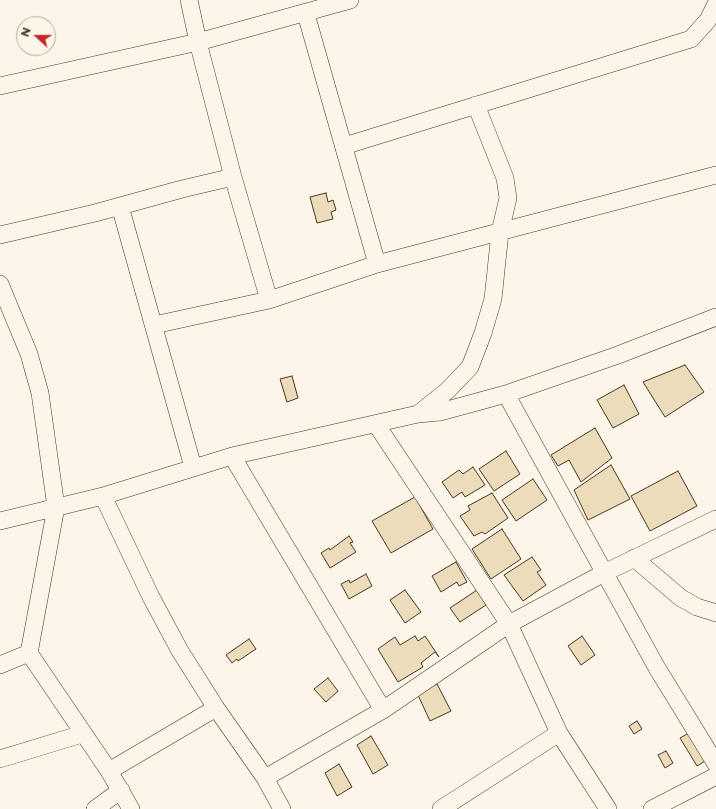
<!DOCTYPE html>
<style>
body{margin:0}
#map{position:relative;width:716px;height:809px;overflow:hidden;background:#fbf6e9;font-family:Montserrat,sans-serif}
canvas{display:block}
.north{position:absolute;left:16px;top:16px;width:40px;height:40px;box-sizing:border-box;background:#fbf6e9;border:1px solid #b4a999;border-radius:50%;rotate:291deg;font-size:11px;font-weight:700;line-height:16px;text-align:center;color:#4a3520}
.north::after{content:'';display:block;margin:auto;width:14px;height:18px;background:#c62828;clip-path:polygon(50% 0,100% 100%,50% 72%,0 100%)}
</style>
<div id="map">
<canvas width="716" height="809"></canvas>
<div class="north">N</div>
</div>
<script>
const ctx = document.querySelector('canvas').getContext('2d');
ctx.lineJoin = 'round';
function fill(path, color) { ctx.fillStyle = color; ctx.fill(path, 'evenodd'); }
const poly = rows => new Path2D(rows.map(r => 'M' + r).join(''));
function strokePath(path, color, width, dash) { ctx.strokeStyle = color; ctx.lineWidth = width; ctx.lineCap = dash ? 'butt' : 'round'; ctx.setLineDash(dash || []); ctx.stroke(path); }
const building = poly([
 [326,193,328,202,333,200,336,210,331,212,333,219,317,223,310,197,326,193],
 [685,365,704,392,665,417,643,382,685,365],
 [292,376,298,398,287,402,280,379,292,376],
 [624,385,639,414,613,428,597,400,624,385],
 [595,428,612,458,581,482,569,460,558,466,551,455,595,428],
 [506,451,520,474,494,491,479,469,506,451],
 [611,465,630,499,588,520,574,490,611,465],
 [473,467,485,485,465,497,462,492,453,498,442,482,459,470,463,474,473,467],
 [678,471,697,506,650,531,631,496,678,471],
 [533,479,547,500,516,521,502,500,533,479],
 [492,493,508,518,485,534,482,532,474,536,460,516,470,510,468,506,492,493],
 [415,497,433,529,391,553,372,521,415,497],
 [502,529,521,559,491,579,472,549,502,529],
 [349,536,353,542,350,543,356,552,330,568,321,553,329,548,330,550,349,536],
 [532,557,541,570,537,572,546,585,523,601,504,575,532,557],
 [456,562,467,582,459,586,457,582,441,592,432,576,456,562],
 [366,574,372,586,349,599,341,584,349,580,350,583,366,574],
 [405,590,421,612,405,623,390,600,405,590],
 [477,590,486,605,460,622,450,608,477,590],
 [415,636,418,641,425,636,439,657,435,652,421,663,423,667,398,682,378,649,395,637,400,645,415,636],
 [582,636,595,655,581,665,568,646,582,636],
 [249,639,256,649,238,661,237,659,232,663,226,655,249,639],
 [328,678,338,691,326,702,314,689,328,678],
 [437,684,451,711,430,721,417,693,437,684],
 [637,721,642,729,634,734,629,726,637,721],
 [694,730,710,758,697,766,680,738,694,730],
 [371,736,388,765,373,774,357,745,371,736],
 [666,751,673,763,665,768,658,755,666,751],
 [339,764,352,787,337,796,325,773,339,764]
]);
const minor = poly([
 [189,0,198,42,233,177,269,300],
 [306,14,377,264],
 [0,86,198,42,350,0],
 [344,146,691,39,708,20,716,4],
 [120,206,193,467],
 [0,235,95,213,182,189,233,177],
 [0,284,29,354,40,393,56,507,29,653,0,665],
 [154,325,269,300,377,264,716,175],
 [506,394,657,668,716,764],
 [418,414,447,391,470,367,483,333,493,299,500,232,508,198,505,178,476,105],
 [376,424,509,624,559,733,608,809],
 [232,456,383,710],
 [103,496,151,597,180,651,216,708,265,778,282,809],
 [0,521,103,496,232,456,418,414,440,412,506,394,618,355,716,317],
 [634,558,681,598,697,607,716,613],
 [29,653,109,771,131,809],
 [0,759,82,734],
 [109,771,216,708],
 [265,778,383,710,509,624,604,573,716,519],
 [95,809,121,790],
 [441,809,559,733],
 [652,809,716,776]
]);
fill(building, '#ecdcbc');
strokePath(building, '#4a3520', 1);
strokePath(minor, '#4a3520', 18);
strokePath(minor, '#fbf6e9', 17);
</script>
